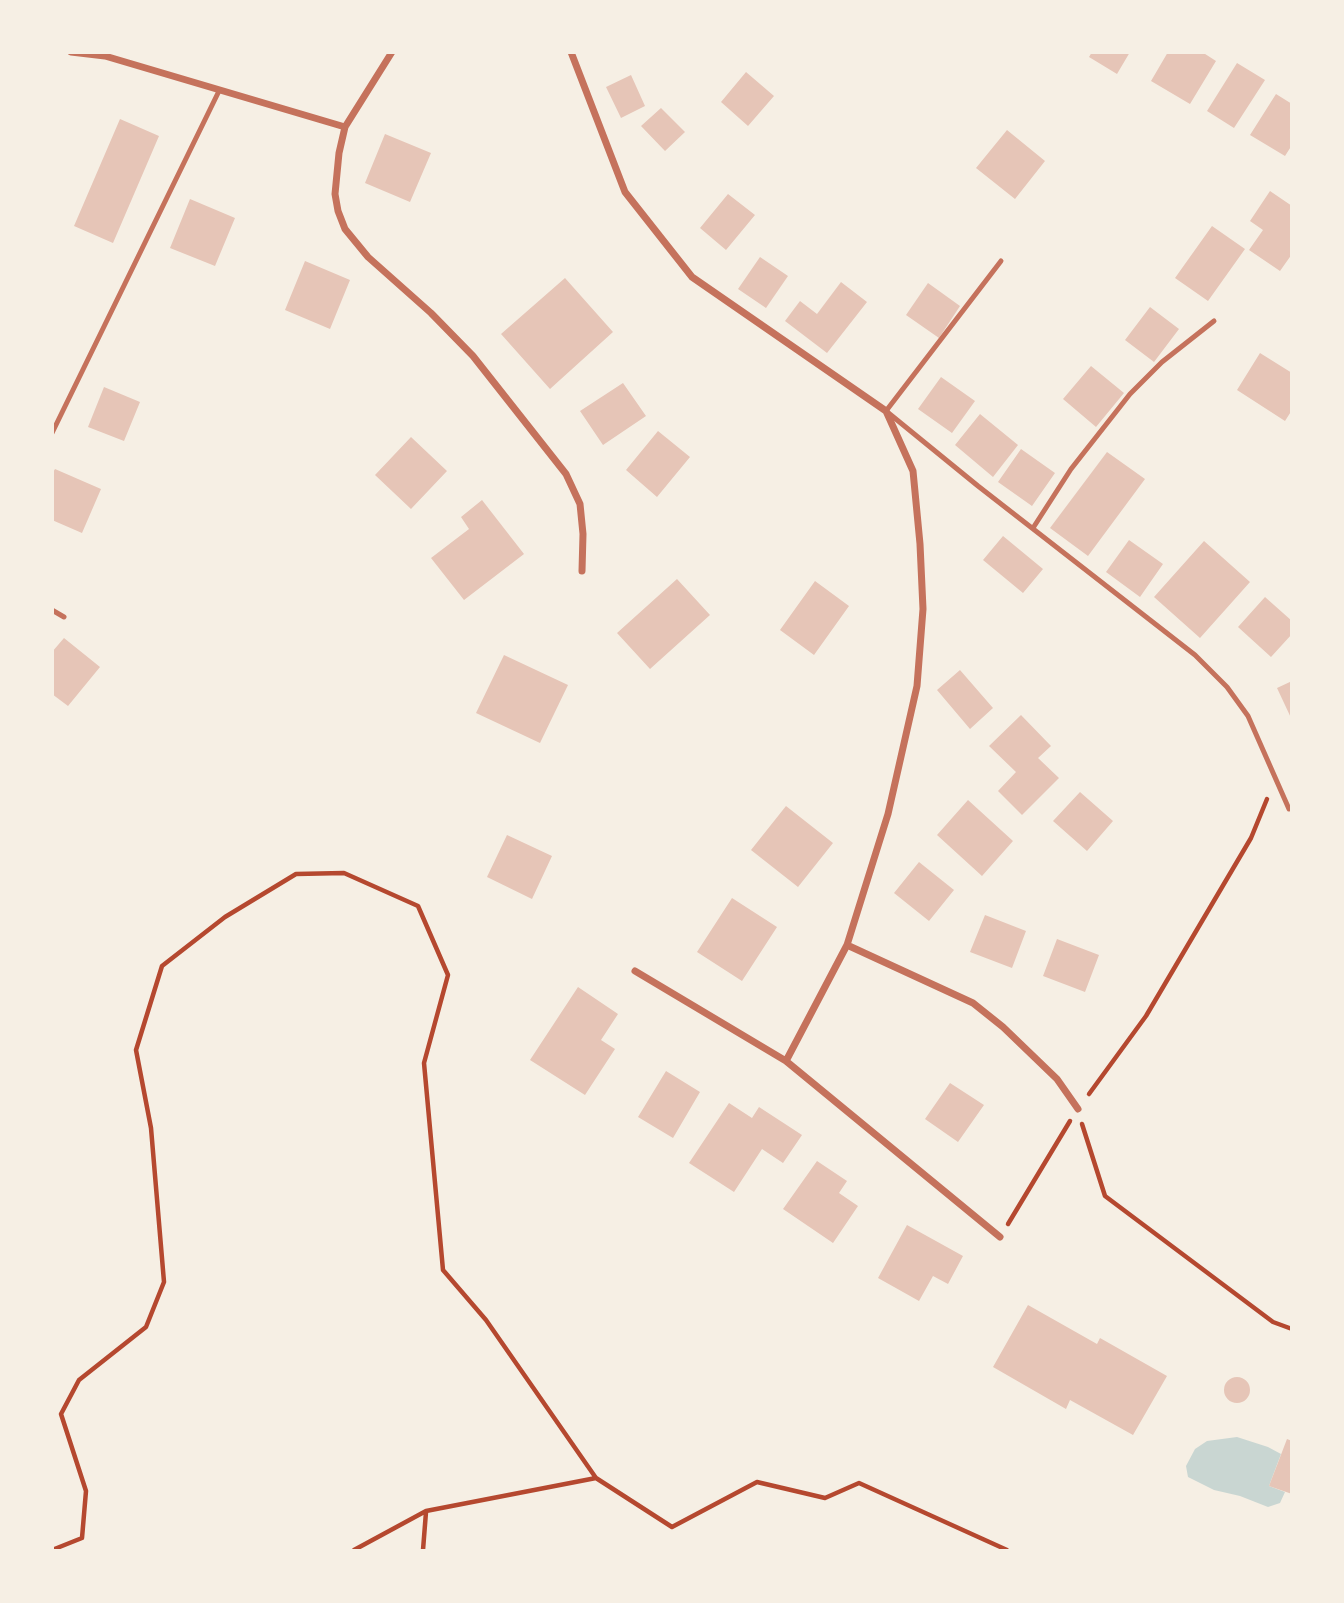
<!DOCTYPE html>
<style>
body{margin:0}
#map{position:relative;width:1344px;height:1603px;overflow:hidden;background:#f6efe4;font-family:Mulish,sans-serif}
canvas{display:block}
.frame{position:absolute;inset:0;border:54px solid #f6efe4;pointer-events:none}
</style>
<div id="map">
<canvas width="1344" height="1603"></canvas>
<div class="frame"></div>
</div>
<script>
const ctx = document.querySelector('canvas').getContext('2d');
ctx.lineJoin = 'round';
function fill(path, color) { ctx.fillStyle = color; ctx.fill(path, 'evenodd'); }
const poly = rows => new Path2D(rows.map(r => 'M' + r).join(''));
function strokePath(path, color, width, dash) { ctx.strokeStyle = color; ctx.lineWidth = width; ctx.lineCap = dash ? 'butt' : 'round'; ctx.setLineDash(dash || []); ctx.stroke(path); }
const water = poly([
 [1237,1437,1268,1447,1281,1454,1269,1486,1285,1492,1280,1503,1268,1507,1240,1496,1214,1490,1188,1477,1186,1466,1195,1449,1207,1441]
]);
const building = poly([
 [1092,52,1130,52,1117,74,1089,57],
 [1168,52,1202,52,1216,61,1190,104,1151,81],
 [1237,63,1265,80,1234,128,1207,111],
 [746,72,774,96,748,126,721,102],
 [631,75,645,106,621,118,606,87],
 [1276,94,1292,104,1292,145,1285,156,1250,135],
 [661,108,685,132,665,151,641,126],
 [120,119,159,136,113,243,74,226],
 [1007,130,1045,161,1015,199,976,168],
 [385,134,431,153,410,202,365,183],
 [1270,191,1292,206,1292,254,1280,271,1249,250,1263,230,1250,221],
 [728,194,755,215,726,250,700,228],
 [190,199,235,218,215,266,170,248],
 [1212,226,1245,249,1208,301,1175,278],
 [760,257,788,276,766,308,738,289],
 [305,261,350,280,330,329,285,310],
 [565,278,613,332,550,389,501,334],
 [841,282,867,302,827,353,785,321,800,301,817,314],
 [928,283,960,306,939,338,906,315],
 [1150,307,1179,329,1154,362,1125,340],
 [1260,353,1292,373,1292,410,1285,421,1237,390],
 [1091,366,1124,393,1096,427,1063,399],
 [941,377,975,401,952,433,918,409],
 [623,383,646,416,603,445,580,411],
 [104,387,140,402,124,441,88,427],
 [980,414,1018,445,993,477,955,445],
 [658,431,690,457,657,497,626,470],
 [411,437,447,471,411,509,375,475],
 [1021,449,1055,473,1032,506,998,482],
 [1107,452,1145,479,1088,556,1050,528],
 [55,469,101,489,82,533,52,520,52,474],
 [482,500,524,554,464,600,431,558,469,529,461,517],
 [1003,536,1043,569,1023,593,983,560],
 [1129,540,1163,564,1140,597,1106,572],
 [1204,541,1250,582,1200,638,1154,597],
 [677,579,710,615,650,669,617,633],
 [815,581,849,606,814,655,780,630],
 [1265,597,1292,621,1292,634,1271,657,1238,627],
 [64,638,100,667,68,706,52,694,52,652],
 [504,655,568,685,540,743,476,713],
 [960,670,993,708,970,729,937,690],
 [1292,681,1292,720,1277,688],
 [1021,715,1051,746,1038,758,1059,778,1022,815,998,791,1016,772,989,746],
 [1080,792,1113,821,1087,851,1053,821],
 [968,800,1013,841,982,876,937,835],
 [786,806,833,843,798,887,751,850],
 [507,835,552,856,532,899,487,877],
 [919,862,954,890,929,921,894,893],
 [732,898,777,927,742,981,697,952],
 [985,915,1026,931,1012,968,970,952],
 [1057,939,1099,955,1085,992,1043,976],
 [578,987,618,1014,601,1040,615,1049,585,1095,530,1060],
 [666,1071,700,1092,673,1138,638,1117],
 [950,1083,984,1105,958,1142,925,1119],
 [729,1103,752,1118,759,1107,802,1135,783,1163,762,1149,734,1192,689,1163],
 [817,1161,847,1181,839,1193,858,1206,833,1243,783,1209],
 [907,1225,963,1256,948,1284,933,1276,919,1301,878,1278],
 [1028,1305,1097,1344,1100,1338,1167,1376,1133,1435,1070,1400,1066,1409,993,1367],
 '1224 1390a13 13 0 1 1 26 0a13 13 0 1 1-26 0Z',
 [1287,1439,1292,1441,1292,1494,1269,1486]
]);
const path = poly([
 [1089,1094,1146,1016,1251,838,1267,799],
 [1082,1124,1105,1196,1273,1322,1292,1329],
 [1008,1224,1070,1121],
 [52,1550,82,1538,86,1491,61,1414,79,1380,146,1327,164,1282,151,1128,136,1050,162,966,225,917,296,874,344,873,418,906,448,975,424,1063,443,1270,486,1320,596,1478],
 [354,1550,426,1511,596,1478,672,1527,757,1482,825,1498,859,1483,1007,1550],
 [423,1550,426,1512]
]);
const service = poly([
 [1001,261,886,411,978,486,1195,655,1227,687,1248,716,1289,809],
 [52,433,219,91],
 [1033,528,1071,469,1130,394,1162,362,1214,321],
 [52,610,64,617]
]);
const minor = poly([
 [71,52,105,56,345,127,392,52],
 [571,52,625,192,692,277,886,411,913,471,920,544,923,609,917,686,888,814,847,945,786,1061],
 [345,127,339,153,335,194,338,211,345,229,368,257,431,313,473,356,566,474,580,504,583,534,582,571],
 [847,945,973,1003,1003,1027,1057,1079,1078,1109],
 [635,971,786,1061,1000,1237]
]);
fill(water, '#c9d6d2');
fill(building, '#e6c5b7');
strokePath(path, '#b5482f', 4.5);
strokePath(service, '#c5725c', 5);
strokePath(minor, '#c5725c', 7);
</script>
